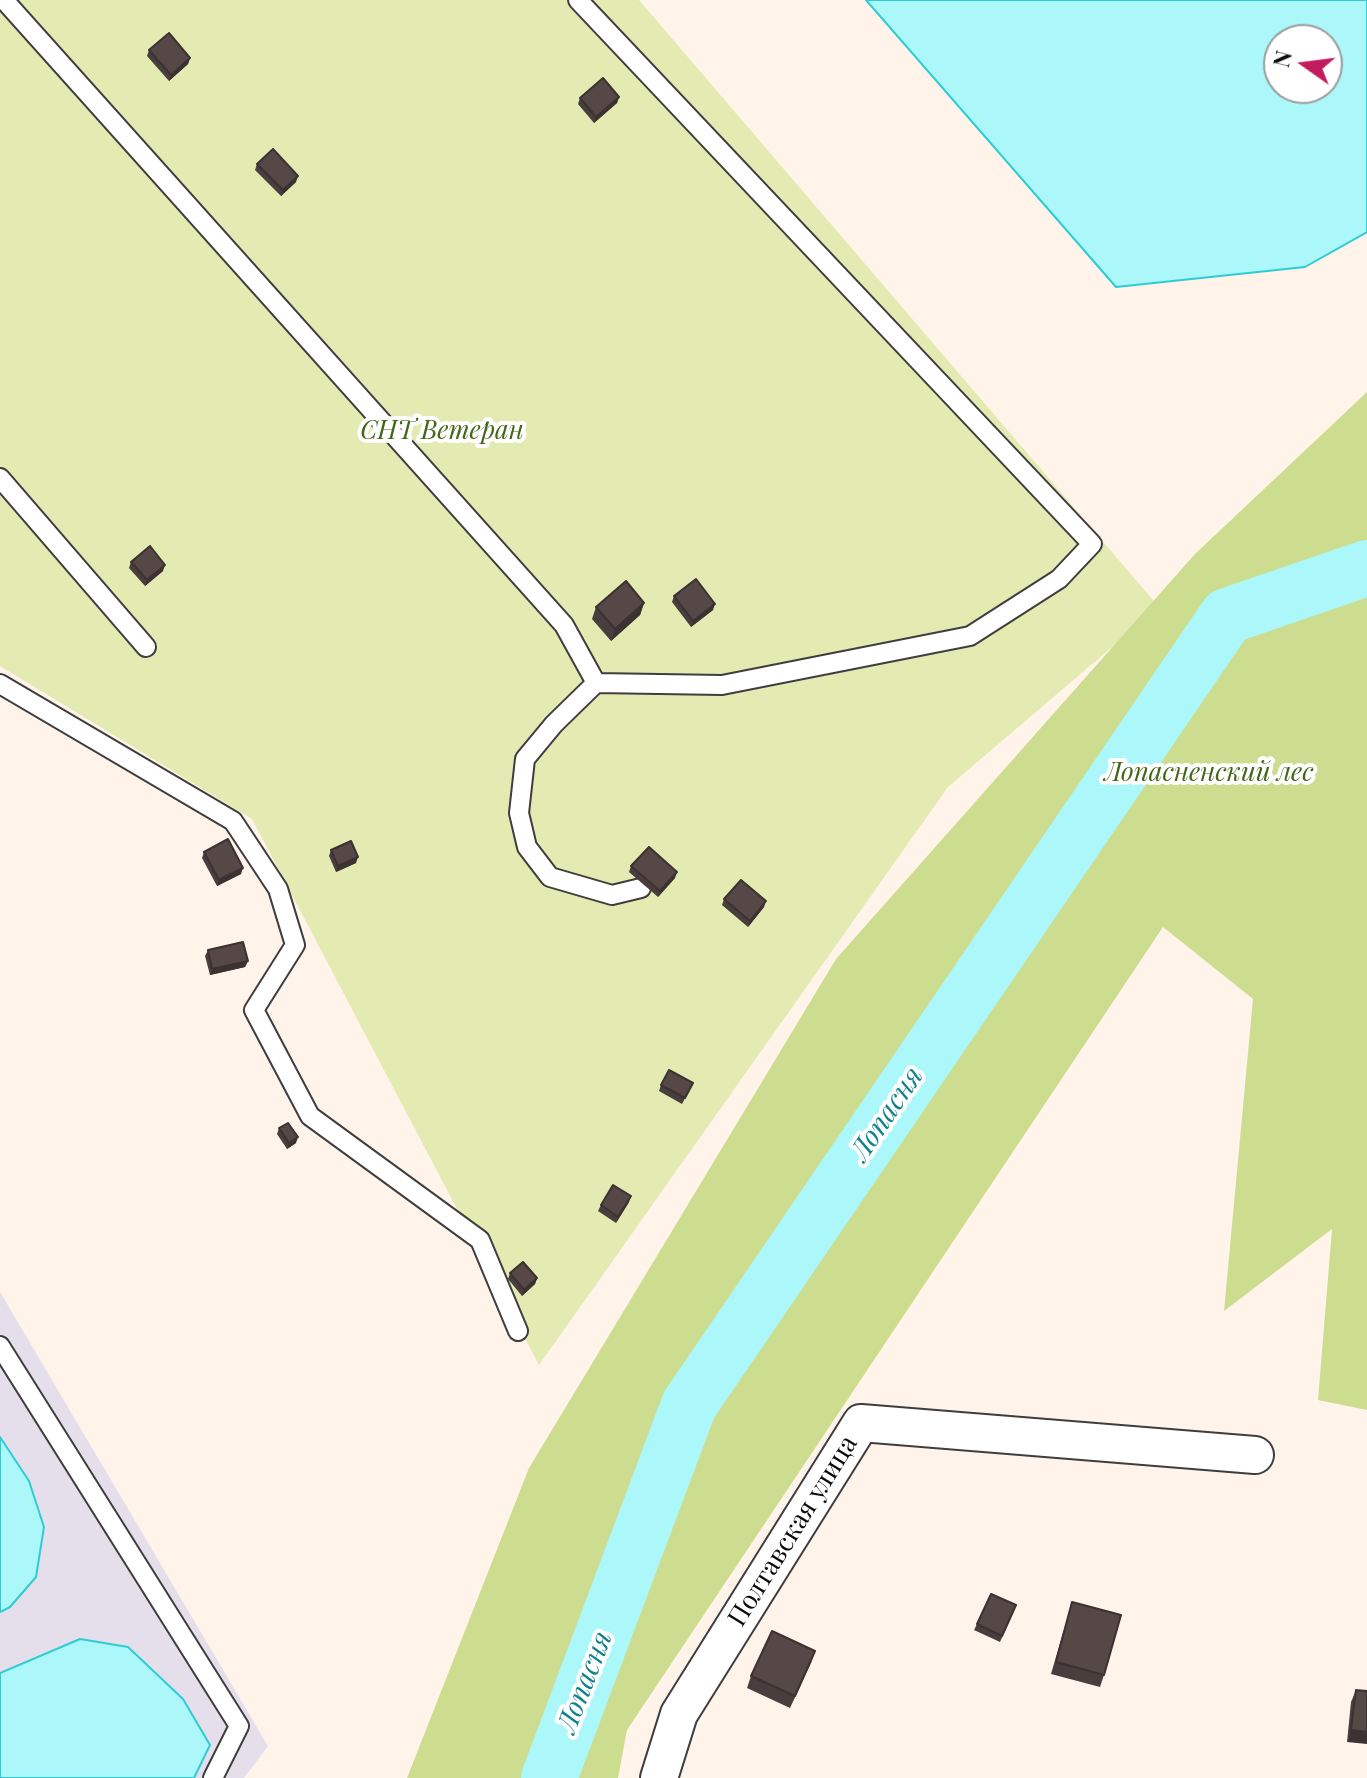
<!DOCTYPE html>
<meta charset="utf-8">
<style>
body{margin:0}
#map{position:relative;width:1367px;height:1778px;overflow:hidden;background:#fff3ea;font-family:"Playfair Display",serif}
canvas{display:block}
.north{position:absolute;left:1263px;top:24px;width:80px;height:80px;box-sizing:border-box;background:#fff;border:2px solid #9d9d9d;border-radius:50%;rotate:284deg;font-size:22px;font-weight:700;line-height:32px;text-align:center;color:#0b0b0b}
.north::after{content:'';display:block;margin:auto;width:28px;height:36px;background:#c21c5e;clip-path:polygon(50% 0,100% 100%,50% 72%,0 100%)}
</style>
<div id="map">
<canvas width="1367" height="1778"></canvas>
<div class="north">N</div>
</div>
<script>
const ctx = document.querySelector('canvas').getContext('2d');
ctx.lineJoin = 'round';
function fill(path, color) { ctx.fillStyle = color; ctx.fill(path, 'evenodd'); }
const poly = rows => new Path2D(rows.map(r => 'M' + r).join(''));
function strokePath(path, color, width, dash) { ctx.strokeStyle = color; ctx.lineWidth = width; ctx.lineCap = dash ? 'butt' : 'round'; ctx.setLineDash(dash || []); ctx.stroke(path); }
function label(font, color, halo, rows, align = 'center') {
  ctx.font = font + ' "Playfair Display",serif'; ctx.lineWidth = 8; ctx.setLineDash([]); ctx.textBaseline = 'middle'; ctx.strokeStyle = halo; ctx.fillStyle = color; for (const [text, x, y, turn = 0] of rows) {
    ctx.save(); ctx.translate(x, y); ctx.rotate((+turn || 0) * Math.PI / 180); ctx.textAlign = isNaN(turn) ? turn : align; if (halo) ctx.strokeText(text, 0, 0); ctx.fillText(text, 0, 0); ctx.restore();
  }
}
const industrial = poly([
 [0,1292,268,1746,244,1778,0,1778]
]);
const green = poly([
 [0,0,639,0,1159,607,948,787,539,1365,252,819,0,666]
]);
const forest = poly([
 [1367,392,1367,1410,1318,1400,1332,1229,1224,1311,1253,999,1163,927,627,1730,618,1778,407,1778,529,1468,836,959,1195,554]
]);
const water = poly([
 [866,0,1367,0,1367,232,1305,267,1116,287,866,0],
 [1327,40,1327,88,1279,88,1279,40,1327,40],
 [0,1437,29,1481,44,1527,36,1577,10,1607,0,1612,0,1437],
 [80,1639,128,1647,183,1699,210,1745,194,1778,0,1778,0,1673,80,1639]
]);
const river = poly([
 [549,1778,689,1405,1227,616,1367,568]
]);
const lane = poly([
 [4,0,564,625,596,683],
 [578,0,1092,544,1059,579,970,636,722,685,596,683,554,724,525,759,519,813,527,847,550,877,612,895,641,888],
 [0,478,146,647],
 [0,684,233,821,278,889,295,945,254,1010,310,1116,480,1240,518,1331],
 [0,1346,239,1726,213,1778]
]);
const street = poly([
 [659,1778,679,1714,861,1423,1255,1455]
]);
const wall = poly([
 [149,50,190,58,188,64,169,81,147,56],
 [619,97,617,103,594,123,578,104,580,98],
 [257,164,296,182,281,196,255,170],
 [131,562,163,571,145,586,129,568],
 [674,596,713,610,691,627,672,602],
 [644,603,640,615,611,641,592,619,596,607],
 [331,850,356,863,336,872,329,856],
 [204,852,241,874,217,886,202,858],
 [631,866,675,878,658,897,629,872],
 [724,899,764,907,748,927,722,905],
 [208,950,248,961,245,967,210,975,205,956],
 [693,1083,682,1104,659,1091,661,1085],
 [279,1128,296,1143,287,1149,277,1134],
 [629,1202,616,1223,598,1211,601,1205],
 [510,1273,537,1278,535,1284,522,1296,508,1279],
 [1072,1602,1104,1675,1100,1687,1051,1674],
 [1014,1611,1000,1642,974,1630,977,1624],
 [815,1651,790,1708,747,1688,751,1676],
 [1356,1690,1367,1691,1347,1742,1351,1702]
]);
const shadedWall = poly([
 [190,58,188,64,169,81,171,75],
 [619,97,617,103,594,123,596,117],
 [298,176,296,182,281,196,283,190],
 [165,565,163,571,145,586,147,580],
 [644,603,640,615,611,641,615,629],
 [715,604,713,610,691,627,693,621],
 [358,857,356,863,336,872,338,866],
 [243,868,241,874,217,886,219,880],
 [677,872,675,878,658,897,660,891],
 [766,901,764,907,748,927,750,921],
 [248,961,245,967,210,975,212,969],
 [298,1137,296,1143,287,1149,289,1143],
 [631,1196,629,1202,616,1223,618,1217],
 [537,1278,535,1284,522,1296,524,1290],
 [815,1651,811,1663,790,1708,795,1696],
 [1351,1730,1367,1732,1367,1744,1347,1742]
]);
const building = poly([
 [169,33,190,58,171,75,149,50,169,33],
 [603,78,619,97,596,117,580,98,603,78],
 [273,149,298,176,283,190,257,164,273,149],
 [150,546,165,565,147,580,131,562,150,546],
 [696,579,715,604,693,621,674,596,696,579],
 [626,581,644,603,615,629,596,607,626,581],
 [228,839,243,868,219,880,204,852,228,839],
 [351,841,358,857,338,866,331,850,351,841],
 [649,847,677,872,660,891,631,866,649,847],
 [741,880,766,901,750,921,724,899,741,880],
 [243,942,248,961,212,969,208,950,243,942],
 [669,1070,693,1083,685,1098,661,1085,669,1070],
 [288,1123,298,1137,289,1143,279,1128,288,1123],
 [613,1185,631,1196,618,1217,601,1205,613,1185],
 [523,1262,537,1278,524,1290,510,1273,523,1262],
 [991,1594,1016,1605,1002,1636,977,1624,991,1594],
 [1072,1602,1121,1615,1104,1675,1056,1662,1072,1602],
 [772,1631,815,1651,795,1696,751,1676,772,1631],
 [1356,1690,1367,1691,1367,1732,1351,1730,1356,1690]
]);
const parkNames = [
 ["СНТ Ветеран",442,431],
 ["Лопасненский лес",1209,773]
];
const streetNames = [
 ["Полтавская улица",793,1531,-58]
];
const waterNames = [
 ["Лопасня",887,1114,-56],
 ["Лопасня",585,1682,-69]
];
fill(industrial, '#e5dfeb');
fill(green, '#e3ebb2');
fill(forest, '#cddd90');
fill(water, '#abf7f9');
strokePath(water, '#2eccd4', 2);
strokePath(river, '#abf7f9', 56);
strokePath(lane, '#3e3e3e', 22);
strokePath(street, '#3e3e3e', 40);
strokePath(lane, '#fff', 18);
strokePath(street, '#fff', 36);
fill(wall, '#493e3d');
fill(shadedWall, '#3c3232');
fill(building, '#554847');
strokePath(building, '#3c3232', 2);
label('italic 26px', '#446619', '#fff', parkNames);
label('26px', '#0b0b0b', '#fff', streetNames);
label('italic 28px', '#0f828d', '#fff', waterNames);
</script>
